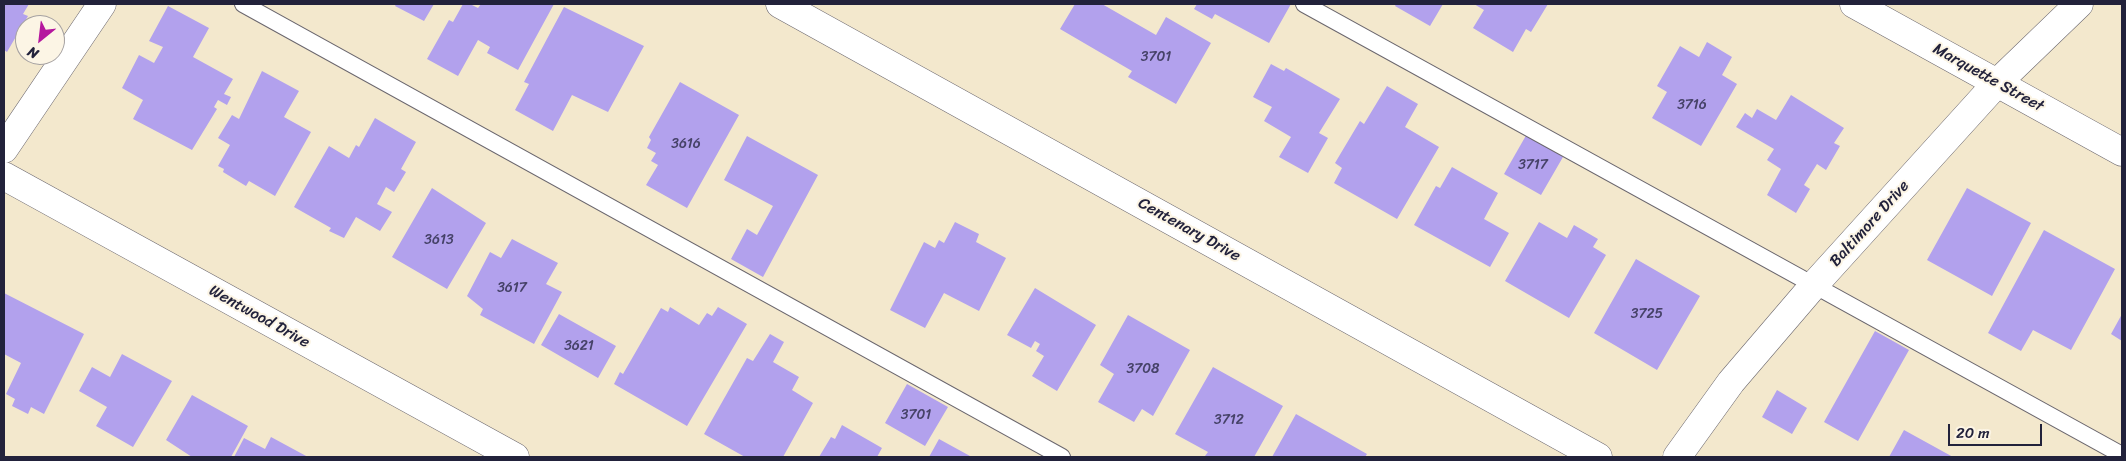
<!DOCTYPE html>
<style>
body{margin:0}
#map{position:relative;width:2126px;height:461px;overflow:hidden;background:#f3e8cd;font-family:Sriracha,sans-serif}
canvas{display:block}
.frame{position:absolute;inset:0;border:5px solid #22223b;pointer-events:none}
.north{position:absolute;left:15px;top:15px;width:50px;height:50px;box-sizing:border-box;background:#fcf5e5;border:1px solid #a5a1a1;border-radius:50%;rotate:209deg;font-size:14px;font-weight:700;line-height:20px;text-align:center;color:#22223b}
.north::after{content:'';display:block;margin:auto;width:18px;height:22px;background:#b5179e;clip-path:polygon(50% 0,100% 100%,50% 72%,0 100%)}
.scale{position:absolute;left:1948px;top:424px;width:94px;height:22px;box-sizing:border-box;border:2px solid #22223b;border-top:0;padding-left:6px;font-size:15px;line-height:18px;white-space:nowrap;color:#22223b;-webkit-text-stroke:4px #fcf5e5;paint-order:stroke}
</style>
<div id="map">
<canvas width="2126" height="461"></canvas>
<div class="frame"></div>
<div class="north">N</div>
<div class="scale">20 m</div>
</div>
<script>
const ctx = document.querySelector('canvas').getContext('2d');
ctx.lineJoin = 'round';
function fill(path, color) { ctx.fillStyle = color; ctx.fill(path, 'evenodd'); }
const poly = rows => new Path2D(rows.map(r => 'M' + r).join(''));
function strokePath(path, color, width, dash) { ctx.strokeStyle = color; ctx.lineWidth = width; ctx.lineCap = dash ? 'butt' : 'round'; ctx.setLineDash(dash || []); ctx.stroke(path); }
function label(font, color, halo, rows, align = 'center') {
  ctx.font = font + ' Sriracha,sans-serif'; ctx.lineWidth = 4; ctx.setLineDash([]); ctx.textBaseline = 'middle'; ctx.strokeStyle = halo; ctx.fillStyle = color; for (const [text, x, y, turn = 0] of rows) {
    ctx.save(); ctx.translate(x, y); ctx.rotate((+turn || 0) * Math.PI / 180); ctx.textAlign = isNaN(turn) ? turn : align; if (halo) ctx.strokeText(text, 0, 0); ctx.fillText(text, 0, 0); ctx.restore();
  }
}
const building = poly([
 [4,4,29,4,23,14,28,16,7,52,4,50],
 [396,4,434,4,424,21,395,6],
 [463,4,470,4,478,8,481,4,554,4,518,70,487,53,490,47,478,40,458,76,427,59,449,20,453,22],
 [1075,4,1102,4,1156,35,1166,17,1211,43,1176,104,1128,77,1132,71,1060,29],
 [1197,4,1291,4,1269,43,1215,14,1212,19,1194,9],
 [1396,4,1443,4,1430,26,1395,6],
 [1474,4,1548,4,1531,32,1526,29,1513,52,1473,28,1484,10],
 [168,6,209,28,193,57,233,79,224,94,231,97,227,105,218,100,214,107,217,109,192,150,133,119,143,100,122,88,139,55,154,63,163,47,149,41],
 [564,7,644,46,608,112,572,95,553,131,515,110,529,84,524,82],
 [1707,42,1732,57,1722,75,1737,84,1701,146,1652,118,1667,92,1657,86,1680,46,1699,57],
 [1271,64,1284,71,1286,68,1340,99,1319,133,1328,138,1308,173,1279,157,1291,137,1264,121,1272,107,1253,97],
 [262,71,299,91,284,117,311,132,275,196,249,181,246,186,223,172,224,169,218,166,230,145,218,138,232,115,239,119],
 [680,82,739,115,687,208,646,185,658,165,651,161,656,153,647,148,651,140,649,137],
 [1387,86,1418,104,1405,127,1439,147,1397,219,1334,183,1342,168,1335,163,1360,121,1364,124],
 [1791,95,1844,128,1834,143,1840,146,1826,170,1817,164,1804,185,1810,189,1796,213,1767,195,1781,169,1767,160,1774,149,1736,127,1745,113,1752,118,1757,109,1776,120],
 [375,118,416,142,401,169,406,172,394,192,386,187,377,204,392,212,380,231,356,217,344,238,329,231,331,228,294,207,329,146,349,158,356,145,359,147],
 [1528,132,1563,157,1541,195,1504,174],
 [747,136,818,175,763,277,731,259,747,229,757,235,773,206,724,180],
 [1452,167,1498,193,1484,219,1509,233,1490,267,1414,225,1436,186,1440,188],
 [432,188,486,223,447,289,392,257],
 [1967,188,2031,223,1992,296,1927,260],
 [955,222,979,234,976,242,1006,258,979,311,944,293,925,328,890,310,924,242,935,248,939,240,944,243],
 [1539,222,1567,238,1574,225,1598,239,1593,247,1606,255,1569,318,1505,281],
 [2044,230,2115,269,2071,350,2033,330,2021,351,1988,333],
 [512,239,558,263,546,284,562,292,534,344,480,315,483,309,467,296,490,252,501,258],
 [1636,259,1700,296,1657,370,1594,333],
 [1035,288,1096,325,1057,391,1032,376,1044,356,1036,351,1040,344,1035,341,1031,348,1007,335],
 [4,293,84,334,44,414,31,407,28,414,12,406,15,399,6,394,21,363,4,354],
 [670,307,699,325,707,313,712,316,718,307,747,324,687,426,614,384,620,372,623,374,661,308,668,312],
 [559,314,616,346,598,378,541,345],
 [2122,314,2122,341,2111,334],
 [1128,315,1190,350,1153,416,1142,409,1134,422,1098,402,1114,374,1100,365],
 [1875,331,1909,350,1858,441,1824,422],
 [770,334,784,342,773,362,799,377,792,390,813,403,783,457,745,457,704,434,747,358,753,361],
 [122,354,172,381,133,447,96,426,107,407,79,391,92,367,110,377],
 [1213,367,1283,406,1254,457,1207,457,1205,456,1208,452,1175,434],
 [907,384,948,407,925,446,885,423],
 [1777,390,1807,408,1792,434,1762,417],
 [192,395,248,426,231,457,192,457,166,440],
 [1296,414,1367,454,1365,457,1272,457],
 [842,425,882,448,877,457,819,457,831,437,835,439],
 [1904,430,1953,457,1889,457],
 [271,437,308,457,234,457,244,438,265,449],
 [939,439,970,456,970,457,929,457]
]);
const lane = poly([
 [243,4,1062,457],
 [1304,4,2122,455]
]);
const street = poly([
 [780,4,1598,457],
 [1854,4,2122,152],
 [4,176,515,457],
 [1677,457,1731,382,1814,285,1997,83,2079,4]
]);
const secondary = poly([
 [4,149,102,4]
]);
const numberNames = [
 ["3701",1156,57],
 ["3716",1692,105],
 ["3616",686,144],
 ["3717",1533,165],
 ["3613",439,240],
 ["3617",512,288],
 ["3725",1647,314],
 ["3621",579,346],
 ["3708",1143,369],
 ["3701",916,415],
 ["3712",1229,420]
];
const streetNames = [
 ["Marquette Street",1988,78,29],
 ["Baltimore Drive",1870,224,-48],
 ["Centenary Drive",1189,230,29],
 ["Wentwood Drive",259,317,29]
];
fill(building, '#b2a1ed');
strokePath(lane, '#6b676e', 18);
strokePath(street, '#6b676e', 29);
strokePath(secondary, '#6b676e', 29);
strokePath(lane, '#fff', 16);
strokePath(street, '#fff', 28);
strokePath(secondary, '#fff', 28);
label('14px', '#464268', null, numberNames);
label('16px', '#22223b', '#fcf5e5', streetNames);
</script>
